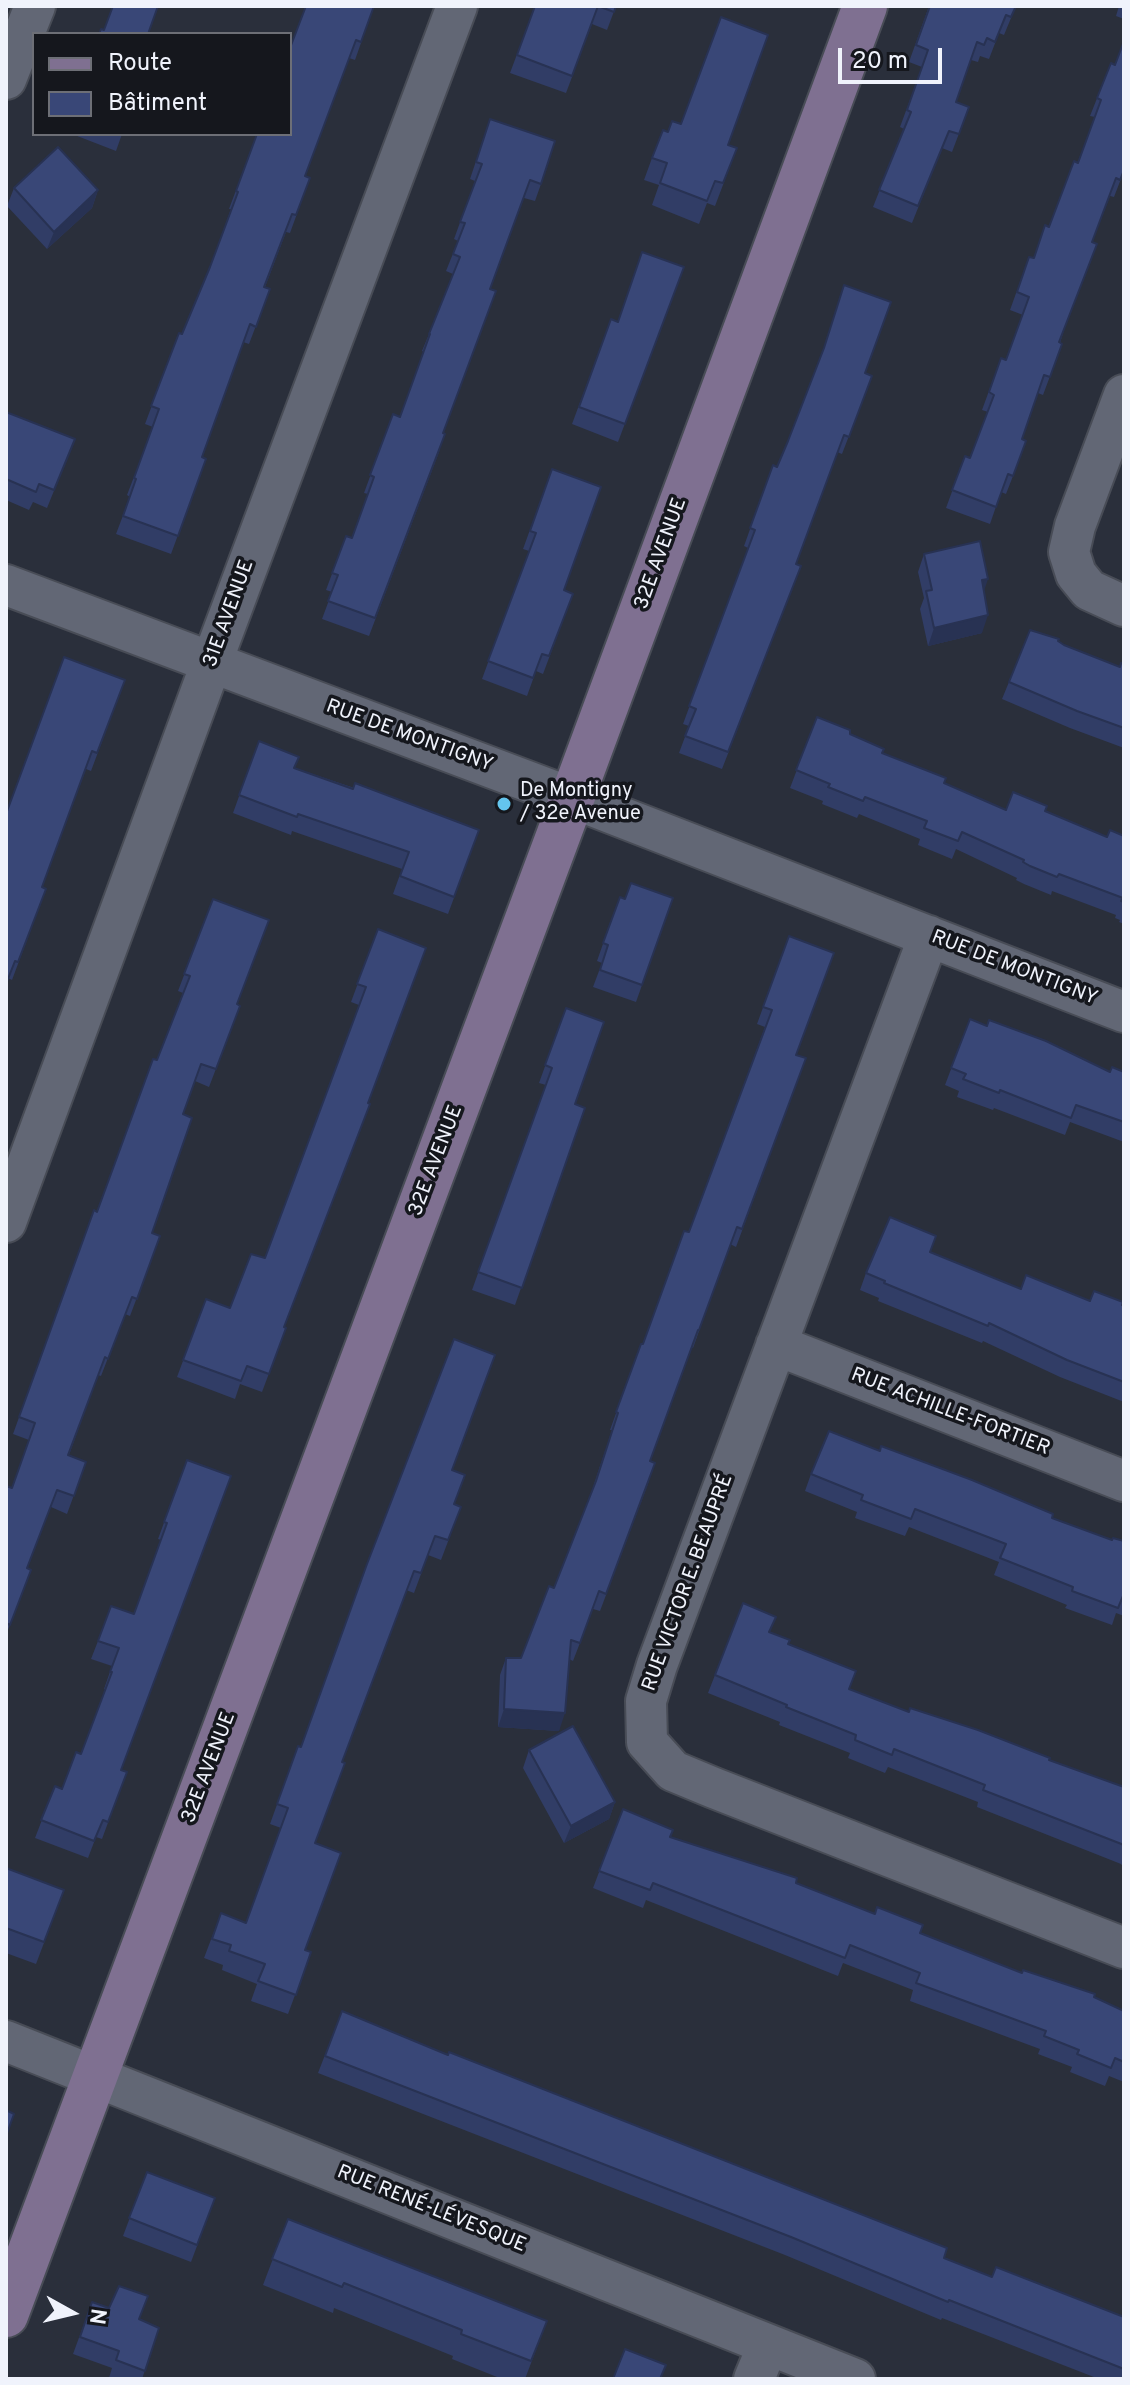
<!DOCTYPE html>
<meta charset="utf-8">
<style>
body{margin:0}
#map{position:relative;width:1130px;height:2385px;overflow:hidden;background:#2a2f3b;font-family:Overpass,sans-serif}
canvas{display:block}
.frame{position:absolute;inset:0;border:8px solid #f0f3fc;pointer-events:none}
.legend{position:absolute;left:32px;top:32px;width:260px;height:104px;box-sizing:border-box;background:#15171d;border:2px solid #6d6f76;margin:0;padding:10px 14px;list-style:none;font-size:24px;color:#f0f3fc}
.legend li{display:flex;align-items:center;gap:16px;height:40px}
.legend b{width:40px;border:2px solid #6d6f76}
.north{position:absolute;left:32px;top:2273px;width:80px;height:80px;-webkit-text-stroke:6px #15171d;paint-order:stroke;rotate:98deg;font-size:22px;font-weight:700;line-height:32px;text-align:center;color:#f0f3fc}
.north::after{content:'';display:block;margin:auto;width:28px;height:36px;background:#f0f3fc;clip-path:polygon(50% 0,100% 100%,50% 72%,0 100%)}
.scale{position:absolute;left:838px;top:48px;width:104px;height:36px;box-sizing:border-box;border:4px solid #f0f3fc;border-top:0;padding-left:10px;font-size:24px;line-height:28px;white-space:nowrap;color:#f0f3fc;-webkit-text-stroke:6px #15171d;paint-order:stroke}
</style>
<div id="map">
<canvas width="1130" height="2385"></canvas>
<div class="frame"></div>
<ul class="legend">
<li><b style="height:10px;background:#7f7091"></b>Route</li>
<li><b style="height:22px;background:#394777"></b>Bâtiment</li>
</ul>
<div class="north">N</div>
<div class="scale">20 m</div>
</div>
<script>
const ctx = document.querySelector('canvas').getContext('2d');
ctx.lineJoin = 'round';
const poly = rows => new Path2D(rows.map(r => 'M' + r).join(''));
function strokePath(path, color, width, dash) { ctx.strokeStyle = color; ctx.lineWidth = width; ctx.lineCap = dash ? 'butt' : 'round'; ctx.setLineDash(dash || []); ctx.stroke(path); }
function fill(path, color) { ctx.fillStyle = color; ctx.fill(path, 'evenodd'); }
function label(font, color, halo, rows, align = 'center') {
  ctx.font = font + ' Overpass,sans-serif'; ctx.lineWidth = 7; ctx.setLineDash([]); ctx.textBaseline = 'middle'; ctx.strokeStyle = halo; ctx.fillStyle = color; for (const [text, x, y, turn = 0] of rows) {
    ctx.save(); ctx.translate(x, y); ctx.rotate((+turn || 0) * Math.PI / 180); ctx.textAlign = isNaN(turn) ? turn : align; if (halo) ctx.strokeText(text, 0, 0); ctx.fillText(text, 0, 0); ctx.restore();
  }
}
const street = poly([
 [6,79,35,6],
 [1124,395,1075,526,1069,552,1076,574,1089,590,1124,606],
 [6,585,572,798,1124,1012],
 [929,936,657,1665,646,1701,647,1742,673,1771,714,1788,1124,1948],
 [6,1222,211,664,457,6],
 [776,1345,1124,1481],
 [6,2041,855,2379],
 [754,2379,768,2345]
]);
const secondary = poly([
 [6,2315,560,831,865,6]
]);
const wall = poly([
 [374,6,355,60,349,58,305,176,310,178,290,233,286,232,265,287,270,289,249,344,243,342,202,457,206,459,171,554,116,534,130,497,127,495,153,427,145,424,179,333,182,334,210,267,231,209,229,209,257,134],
 [535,6,616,6,607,30,592,24,566,93,510,73],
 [929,6,1016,6,1004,35,999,33,989,59,980,56,978,62,971,60,956,102,969,107,952,152,942,148,912,223,873,207,904,129,900,127,922,67,909,62],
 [1119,6,1124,6,1124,19,1116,16],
 [1111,63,1124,171,1114,197,1110,196,1092,242,1060,343,1062,344,1043,395,1038,393,1022,439,1020,458,1006,494,1001,492,990,524,946,508,965,456,970,458,988,412,982,410,1001,358,1006,360,1023,315,1010,310,1029,257,1033,258,1049,227,1078,163,1095,117,1090,116],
 [490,119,541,184,535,201,524,198,490,289,443,433,439,452,369,636,322,619,332,592,326,590,346,536,352,538,368,494,364,493,393,414,400,417,424,352,422,351,429,334,453,274,446,271,458,241,454,239,475,181,470,179],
 [668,132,728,145,737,148,715,206,707,203,699,224,652,205,659,185,644,180,652,158],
 [72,134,122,134,116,151],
 [14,188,98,190,92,208,47,249,7,206],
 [684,267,618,442,572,424,611,319,618,322],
 [865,373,872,376,842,454,837,452,796,564,801,566,722,769,679,753,689,726,683,724,748,548,744,546,773,465,777,467],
 [6,412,75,439,47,508,33,502,29,510,6,500],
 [552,469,564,590,573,594,543,674,536,671,527,696,482,679,529,551,523,549],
 [924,554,984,591,982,633,928,646,920,609,924,598,918,572],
 [1058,641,1064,645,1120,667,1124,664,1124,748,1070,728,1002,699,1009,682],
 [125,680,91,771,86,769,42,887,46,889,12,980,8,978,6,814],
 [817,717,882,753,944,783,1006,810,1045,811,1107,837,1124,836,1124,924,1119,922,1120,920,1115,918,1116,915,1052,891,1051,895,1024,884,1016,880,1017,878,956,849,952,859,918,845,920,839,859,814,857,818,822,804,823,801,790,788],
 [259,741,295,768,479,830,448,914,393,894,402,869,292,831,291,835,233,813],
 [625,898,673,898,636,1002,593,987,602,963,597,961,613,915],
 [213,899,237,1005,240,1006,209,1087,195,1081,183,1114,152,1233,160,1236,130,1316,125,1314,101,1376,98,1375,69,1455,86,1462,67,1514,51,1507,27,1568,31,1570,6,1635,6,1486,12,1488,29,1440,13,1434,94,1210,97,1212,183,993,178,991],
 [378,929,426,948,284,1328,286,1328,262,1392,240,1384,235,1399,177,1377,206,1299,230,1308,265,1258,359,1005,351,1002],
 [789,936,796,1055,806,1058,736,1247,730,1244,693,1348,691,1347,650,1461,649,1481,600,1611,593,1609,573,1661,569,1659,559,1731,498,1727,500,1675,506,1658,521,1658,554,1588,592,1490,612,1430,610,1430,641,1344,643,1344,689,1232,765,1027,757,1024],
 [566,1008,575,1104,585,1108,515,1305,472,1290,546,1085,539,1083],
 [970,1019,1110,1072,1124,1072,1124,1142,1070,1122,1065,1135,994,1108,993,1110,957,1097,959,1091,945,1085],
 [930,1252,1021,1289,1124,1306,1124,1402,1060,1377,983,1341,982,1343,878,1301,879,1298,860,1290,866,1273],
 [187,1460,121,1770,120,1790,102,1839,96,1837,88,1858,35,1838,55,1786,62,1789,81,1754,106,1690,104,1689,112,1666,91,1659,98,1641,134,1614,161,1540,158,1539],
 [452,1470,454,1504,461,1507,441,1560,428,1555,414,1593,406,1590,342,1762,315,1843,305,1950,311,1952,288,2014,251,2001,257,1984,222,1970,223,1965,204,1958,221,1913,246,1923,281,1828,270,1824,298,1746,301,1747],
 [811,1474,1052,1518,1112,1540,1124,1541,1124,1616,1116,1613,1112,1625,1065,1608,1067,1605,994,1575,999,1562,909,1527,905,1536,855,1518,857,1512,805,1491],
 [743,1603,770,1632,788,1644,849,1690,909,1712,1124,1787,1124,1868,1121,1864,977,1807,978,1802,888,1767,885,1773,848,1758,850,1753,779,1725,780,1722,708,1693],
 [529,1750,615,1802,609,1819,564,1843,523,1768],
 [623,1809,670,1837,796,1883,1022,1973,1094,1997,1124,2011,1124,2082,1109,2076,1105,2086,1070,2072,1072,2067,1038,2054,1040,2049,910,2001,913,1990,843,1963,838,1976,646,1900,643,1908,593,1888],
 [6,1868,64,1890,36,1964,6,1953],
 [342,2011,992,2277,1124,2317,1124,2379,1099,2379,942,2318,941,2320,785,2255,318,2073],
 [147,2172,215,2198,191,2262,123,2236],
 [288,2219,547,2321,525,2379,502,2379,452,2359,453,2356,334,2308,333,2313,263,2285],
 [92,2302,159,2328,142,2379,113,2379,109,2378,112,2368,73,2354]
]);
const shadedWall = poly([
 [98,190,92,208,47,249,54,232],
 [988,579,982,597,982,580],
 [988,615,982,633,928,646,934,628],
 [504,1709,565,1713,559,1731,498,1727],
 [615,1802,609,1819,564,1843,571,1826]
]);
const building = poly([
 [113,6,158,6,148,34,99,34,101,29,104,30,113,6],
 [306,6,374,6,361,42,356,40,305,176,310,178,296,215,292,214,264,287,270,289,256,327,250,324,202,457,206,459,178,536,123,516,136,479,134,478,159,409,151,406,179,333,182,334,210,267,238,192,236,191,257,134,290,134,290,48,306,6],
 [535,6,616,6,614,12,598,6,572,76,517,55,535,6],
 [930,6,1016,6,1011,17,1006,15,995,42,987,38,984,45,977,42,956,102,969,107,959,134,949,131,918,206,879,190,911,112,907,110,928,50,916,45,930,6],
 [721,17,768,35,728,145,737,148,723,183,715,181,707,201,660,183,667,163,652,158,663,130,668,132,672,121,681,124,721,17],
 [1124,41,1124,170,1120,180,1116,178,1092,242,1097,244,1059,342,1062,344,1050,377,1044,375,1022,439,1026,441,1013,476,1008,474,996,507,952,490,965,456,970,458,994,395,989,392,1001,358,1006,360,1029,297,1017,292,1029,257,1034,258,1045,225,1049,227,1074,161,1078,163,1101,100,1097,98,1111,63,1115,65,1124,41],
 [490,119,555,141,541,184,530,180,490,289,496,291,443,433,445,434,375,618,328,601,338,575,332,573,346,536,352,538,374,477,370,475,393,414,400,417,430,334,429,334,460,257,453,254,465,223,460,222,482,164,476,162,490,119],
 [58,147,98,190,54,232,14,188,58,147],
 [642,252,684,267,625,424,579,407,611,319,618,322,642,252],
 [844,285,891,302,865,373,872,376,849,437,844,435,796,564,801,566,728,752,685,736,696,709,689,706,755,530,750,528,773,465,777,467,788,441,824,348,844,285],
 [6,412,75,439,54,490,39,484,36,492,6,479,6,412],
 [552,469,601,487,564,590,573,594,549,656,542,654,533,678,488,661,536,533,530,531,552,469],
 [980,541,988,579,982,580,988,615,934,628,926,591,932,590,924,554,980,541],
 [1030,630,1059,639,1058,641,1064,645,1120,667,1121,663,1124,664,1124,728,1077,711,1009,682,1030,630],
 [64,657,125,680,97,753,92,751,42,887,46,889,18,962,15,961,6,984,6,814,64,657],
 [817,717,850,730,850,734,884,749,882,753,946,778,944,783,1006,810,1013,792,1047,806,1045,811,1107,837,1110,830,1124,836,1124,902,1121,901,1123,898,1059,874,1057,877,1030,866,1023,862,1024,860,962,832,958,841,924,828,927,821,865,797,863,801,828,787,830,784,796,770,817,717],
 [259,741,299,757,294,768,353,789,355,783,479,830,454,897,400,876,409,852,298,814,297,817,239,795,259,741],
 [631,883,673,898,642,985,600,970,608,945,603,943,620,897,625,899,631,883],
 [213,899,269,920,237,1004,240,1006,216,1069,201,1064,183,1114,192,1118,152,1233,160,1236,137,1299,132,1297,108,1359,105,1357,68,1455,86,1462,74,1496,57,1490,27,1568,31,1570,10,1625,6,1623,6,1486,12,1488,35,1423,19,1417,94,1210,97,1212,153,1059,157,1060,190,976,184,974,213,899],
 [378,929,426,948,368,1103,370,1104,284,1327,286,1328,269,1374,247,1366,241,1381,183,1360,206,1299,230,1308,251,1254,265,1258,366,987,357,984,378,929],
 [789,936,834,953,796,1055,806,1058,742,1229,737,1227,699,1330,698,1330,650,1461,655,1463,606,1594,599,1591,580,1643,571,1640,565,1713,504,1709,506,1658,521,1658,549,1586,554,1588,596,1481,618,1413,616,1412,641,1344,643,1344,684,1231,689,1232,772,1010,763,1007,789,936],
 [566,1008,604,1022,575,1104,585,1108,522,1288,478,1272,552,1068,545,1065,566,1008],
 [970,1019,987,1026,989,1020,1046,1041,1110,1072,1112,1067,1124,1072,1124,1122,1076,1105,1071,1118,1000,1090,999,1093,963,1079,966,1074,951,1068,970,1019],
 [890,1217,936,1236,930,1252,1021,1289,1026,1275,1090,1301,1094,1291,1123,1302,1122,1305,1124,1306,1124,1382,1067,1360,989,1323,988,1326,884,1283,885,1281,866,1273,890,1217],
 [454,1339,495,1355,452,1470,465,1475,454,1504,461,1507,448,1540,435,1536,421,1573,414,1571,342,1762,345,1763,315,1843,341,1853,305,1950,311,1952,296,1995,258,1981,265,1964,229,1951,231,1945,212,1939,221,1913,246,1923,288,1808,277,1804,298,1746,301,1747,367,1564,454,1339],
 [829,1431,880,1451,881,1446,972,1480,1053,1514,1052,1518,1112,1540,1113,1538,1124,1541,1124,1596,1123,1596,1118,1608,1072,1591,1073,1587,1000,1558,1006,1544,915,1509,911,1519,861,1500,863,1495,811,1474,829,1431],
 [187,1460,231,1476,121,1770,127,1772,108,1822,103,1820,94,1841,41,1820,55,1786,62,1789,76,1752,81,1754,112,1672,110,1672,119,1648,98,1641,111,1606,134,1614,167,1523,164,1522,187,1460],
 [743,1603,776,1617,769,1632,790,1640,788,1644,856,1671,849,1689,909,1712,910,1708,978,1730,1050,1758,1049,1760,1124,1787,1124,1845,983,1790,985,1785,894,1749,892,1755,855,1740,856,1735,786,1707,787,1705,715,1675,743,1603],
 [573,1726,615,1802,571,1826,529,1750,573,1726],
 [623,1809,673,1830,670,1837,797,1878,796,1883,875,1914,877,1907,923,1925,920,1933,1022,1973,1023,1970,1095,1994,1094,1997,1124,2011,1124,2062,1115,2058,1111,2068,1077,2054,1079,2050,1044,2036,1046,2031,916,1983,920,1973,850,1945,845,1958,653,1883,650,1890,599,1871,623,1809],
 [6,1868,64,1890,44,1942,6,1928,6,1868],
 [342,2011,448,2055,449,2052,947,2248,944,2258,992,2277,996,2267,1124,2317,1124,2369,949,2300,948,2302,791,2237,325,2056,342,2011],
 [6,2110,14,2114,6,2136,6,2110],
 [147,2172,215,2198,197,2245,129,2218,147,2172],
 [288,2219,547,2321,531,2361,461,2334,462,2330,344,2283,342,2287,272,2259,288,2219],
 [119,2286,148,2296,139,2319,159,2328,145,2371,116,2360,119,2351,80,2337,92,2302,109,2308,119,2286],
 [625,2349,666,2365,660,2379,613,2379,625,2349]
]);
const markers = [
 [504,804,8,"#64c5ee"]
];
const streetNames = [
 ["32E AVENUE",662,554,-70],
 ["31E AVENUE",230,614,-70],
 ["RUE DE MONTIGNY",409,737,20],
 ["RUE DE MONTIGNY",1014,969,21],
 ["32E AVENUE",437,1161,-69],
 ["RUE ACHILLE-FORTIER",950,1413,21],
 ["RUE VICTOR E. BEAUPRÉ",689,1583,-70],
 ["32E AVENUE",210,1768,-69],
 ["RUE RENÉ-LÉVESQUE",431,2210,22]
];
const poiNames = [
 ["De Montigny",520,792],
 ["/ 32e Avenue",520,815]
];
strokePath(street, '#484c56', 44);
strokePath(secondary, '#484c56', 48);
strokePath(street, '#626775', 40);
strokePath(secondary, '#7f7091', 44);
fill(wall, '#313d66');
fill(shadedWall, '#283253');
fill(building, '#394777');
strokePath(building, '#283253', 2);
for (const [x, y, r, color] of markers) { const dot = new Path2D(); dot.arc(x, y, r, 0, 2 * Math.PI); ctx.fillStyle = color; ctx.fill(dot); strokePath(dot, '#15171d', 3); }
label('20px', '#f0f3fc', '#15171d', streetNames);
label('20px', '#f0f3fc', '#15171d', poiNames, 'left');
</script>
